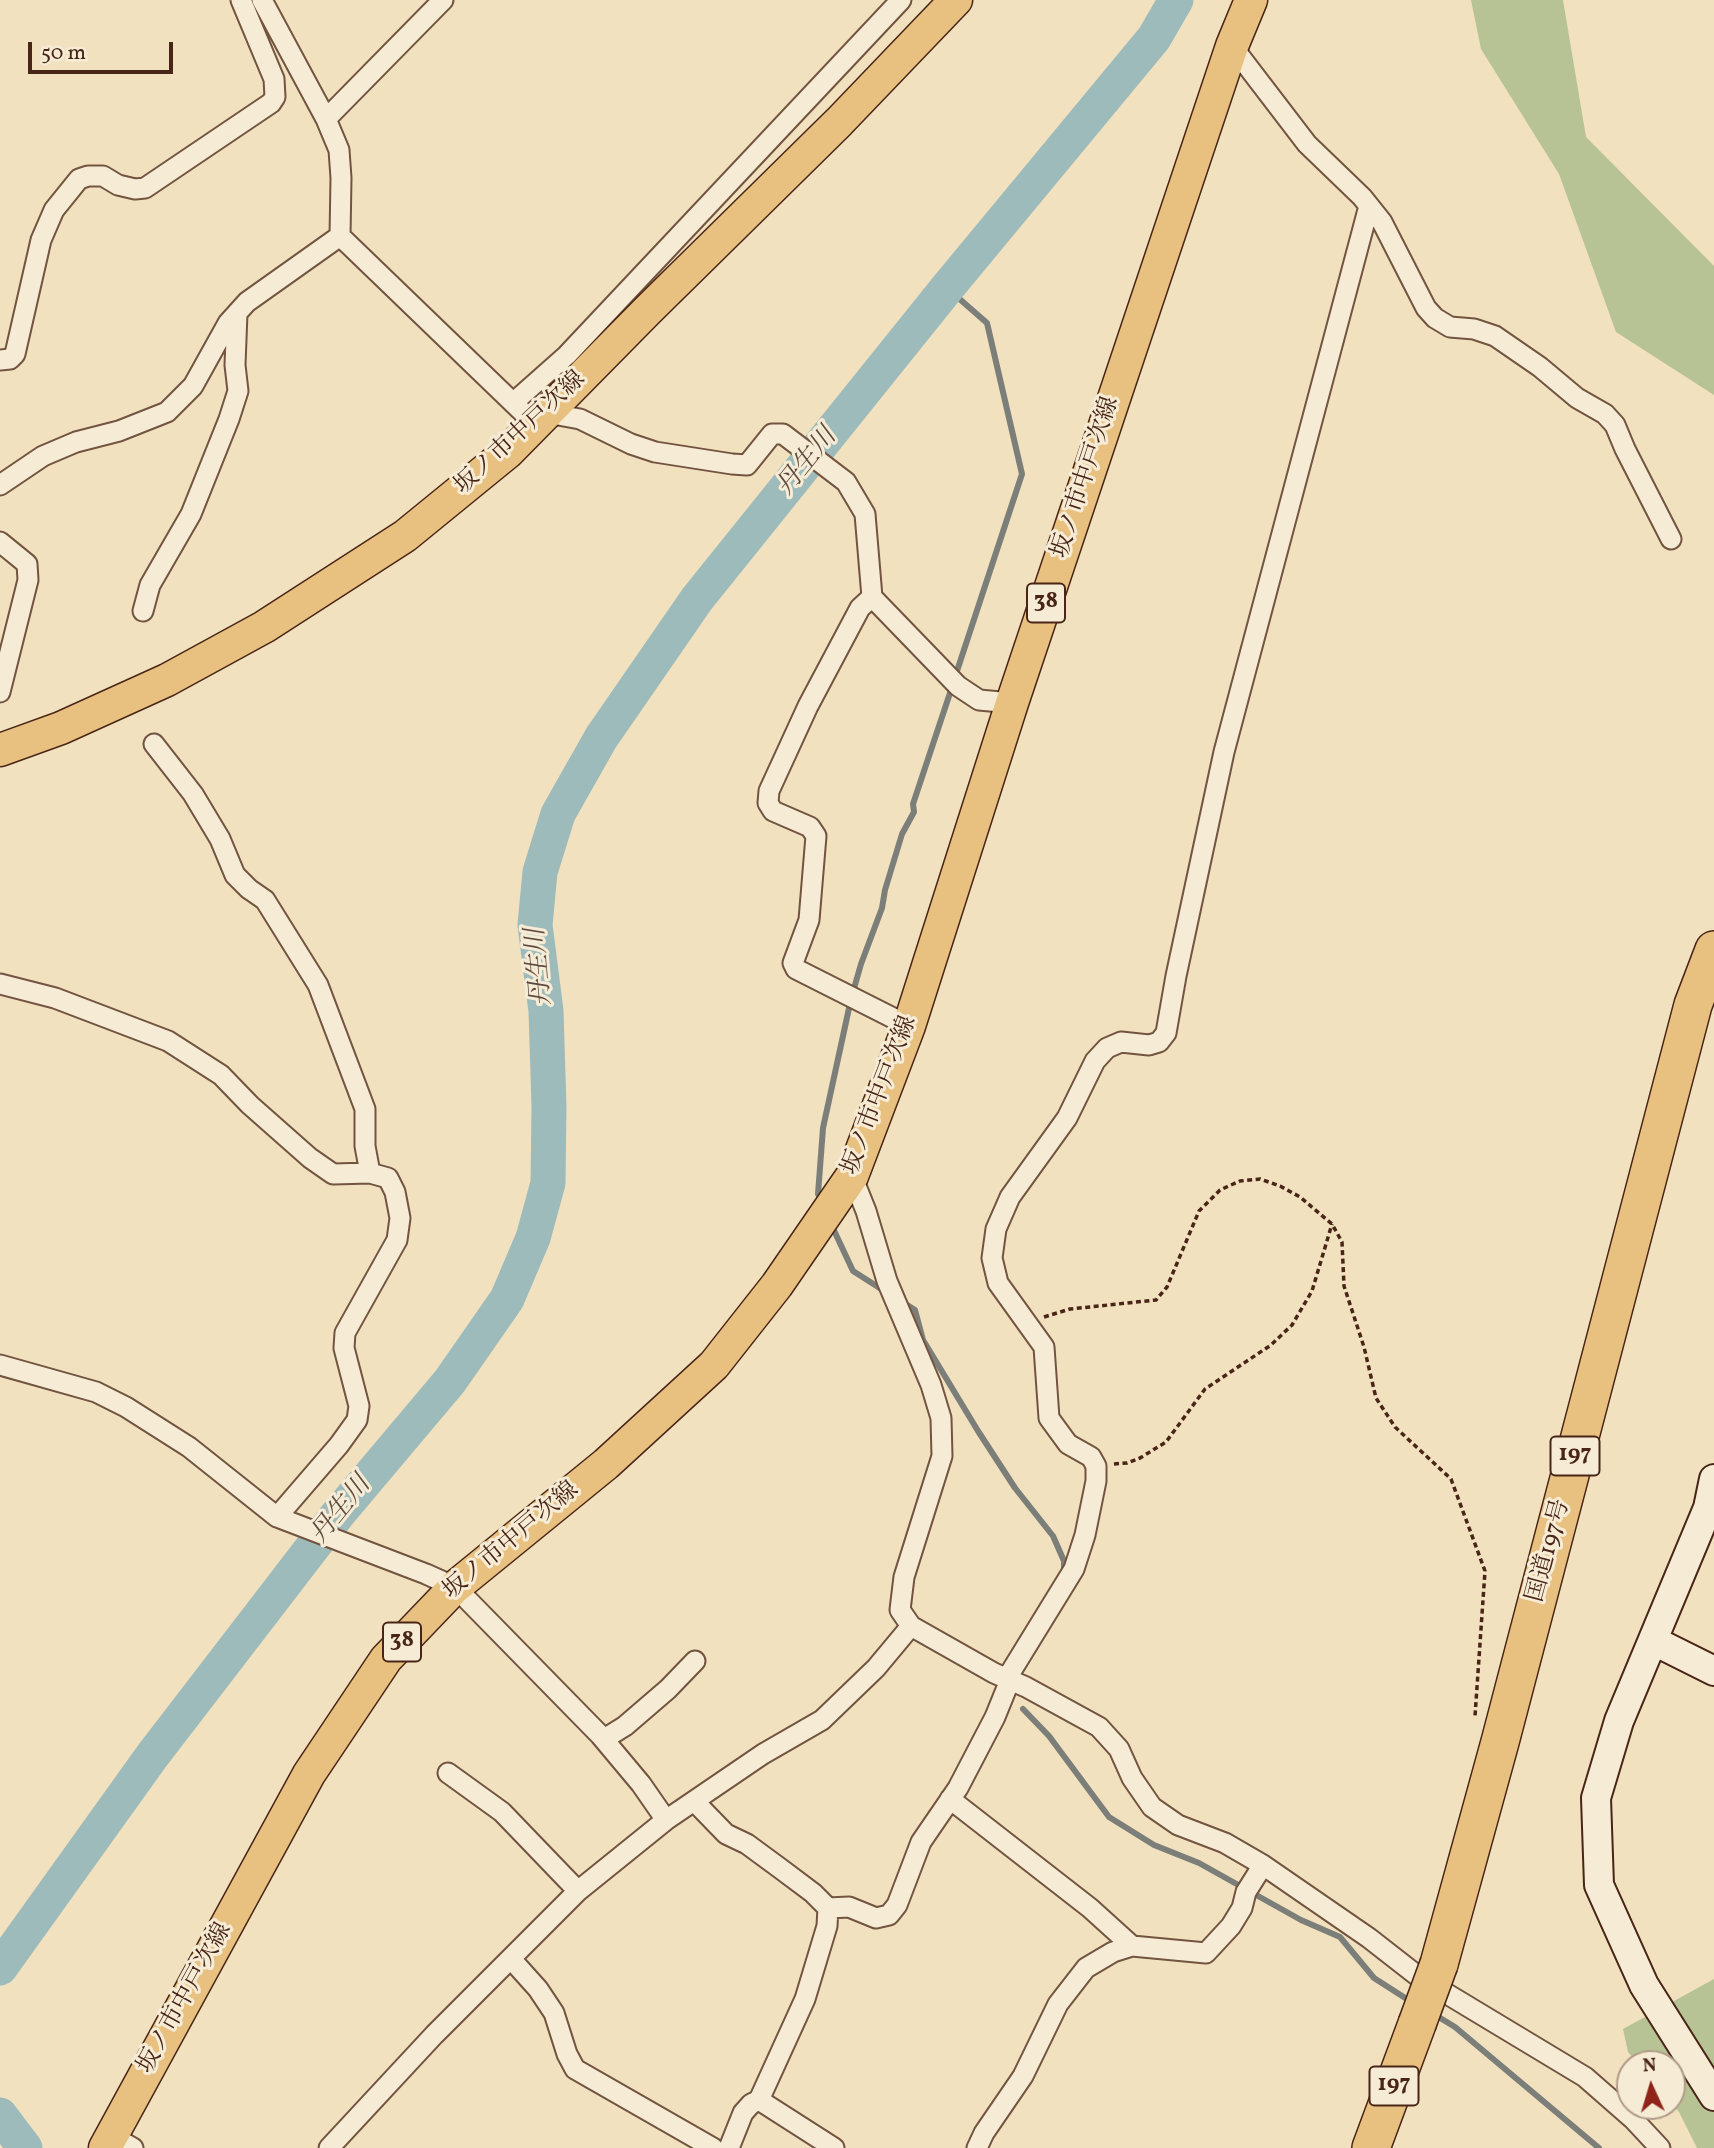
<!DOCTYPE html>
<meta charset="utf-8">
<style>
body{margin:0}
#map{position:relative;width:1714px;height:2148px;overflow:hidden;background:#f1e1bf;font-family:Vollkorn,serif}
canvas{display:block}
.north{position:absolute;left:1616px;top:2050px;width:70px;height:70px;box-sizing:border-box;background:#f6ecd5;border:2px solid #b09c89;border-radius:50%;rotate:356deg;font-size:19px;font-weight:700;line-height:28px;text-align:center;color:#482516}
.north::after{content:'';display:block;margin:auto;width:24px;height:32px;background:#8f2418;clip-path:polygon(50% 0,100% 100%,50% 72%,0 100%)}
.scale{position:absolute;left:28px;top:42px;width:145px;height:32px;box-sizing:border-box;border:4px solid #482516;border-top:0;padding-left:9px;font-size:21px;line-height:24px;white-space:nowrap;color:#482516;-webkit-text-stroke:5px #f6ecd5;paint-order:stroke}
</style>
<div id="map">
<canvas width="1714" height="2148"></canvas>
<div class="north">N</div>
<div class="scale">50 m</div>
</div>
<script>
const ctx = document.querySelector('canvas').getContext('2d');
ctx.lineJoin = 'round';
function fill(path, color) { ctx.fillStyle = color; ctx.fill(path, 'evenodd'); }
const poly = rows => new Path2D(rows.map(r => 'M' + r).join(''));
function strokePath(path, color, width, dash) { ctx.strokeStyle = color; ctx.lineWidth = width; ctx.lineCap = dash ? 'butt' : 'round'; ctx.setLineDash(dash || []); ctx.stroke(path); }
function label(font, color, halo, rows, align = 'center') {
  ctx.font = font + ' Vollkorn,"Noto Serif JP",serif'; ctx.lineWidth = 6; ctx.setLineDash([]); ctx.textBaseline = 'middle'; ctx.strokeStyle = halo; ctx.fillStyle = color; for (const [text, x, y, turn = 0] of rows) {
    ctx.save(); ctx.translate(x, y); ctx.rotate((+turn || 0) * Math.PI / 180); ctx.textAlign = isNaN(turn) ? turn : align; if (halo) ctx.strokeText(text, 0, 0); ctx.fillText(text, 0, 0); ctx.restore();
  }
}
const green = poly([
 [1471,0,1563,0,1586,137,1714,266,1714,395,1616,332,1559,174,1481,49],
 [1714,1979,1714,2148,1697,2148,1679,2112,1672,2104,1672,2064,1638,2064,1628,2052,1623,2029]
]);
const stream = poly([
 [947,288,987,323,1022,474,955,677],
 [822,1201,818,1194,823,1128,851,999,861,964,882,908,885,890,902,834,914,812,913,804,952,687],
 [831,1224,853,1271,886,1292],
 [901,1301,915,1310,923,1340,978,1431,1015,1488,1053,1536,1064,1561,1064,1573],
 [1023,1709,1049,1736,1109,1817,1154,1845,1199,1863,1301,1920,1340,1937,1374,1978,1413,2003],
 [1432,2013,1455,2027,1599,2148]
]);
const river = poly([
 [0,1968,152,1756,338,1514,450,1381,507,1299,533,1238,548,1183,549,1107,546,1011,535,925,540,872,558,814,601,738,697,599,947,288,1154,38,1176,0],
 [0,2115,25,2148]
]);
const path = poly([
 [1044,1317,1070,1309,1156,1300,1167,1287,1199,1211,1220,1190,1240,1181,1260,1179,1280,1186,1300,1197,1332,1224,1342,1242,1344,1286,1364,1347,1376,1398,1395,1427,1451,1479,1485,1571,1475,1716],
 [1114,1464,1127,1463,1140,1458,1166,1442,1205,1389,1271,1345,1292,1325,1312,1291,1332,1224]
]);
const street = poly([
 [1232,46,1307,144,1362,197,1382,222,1426,308,1435,318,1450,327,1474,329,1495,336,1540,367,1577,398,1605,414,1615,425,1625,449,1671,539],
 [326,119,443,0],
 [340,236,536,425],
 [0,360,10,359,15,354,41,240,54,210,79,179,88,176,103,176,118,185,135,189,145,188,271,103,275,97,274,79,241,0],
 [514,402,567,355,901,0],
 [547,413,580,419,631,444,655,452,732,464,747,465,772,434,783,434,846,482,865,514,872,597,958,686,979,700,1012,703],
 [0,485,43,456,76,442,119,431,167,412,193,386,228,323,247,302,340,236,341,178,339,150,326,119,262,0],
 [0,542,27,564,28,580,0,692],
 [872,597,860,608,808,706,769,791,768,803,773,811,810,827,816,836,809,920,793,963,796,969,909,1026],
 [143,611,150,585,191,514,229,419,238,391,235,365,237,313],
 [154,744,193,794,220,839,235,875,249,889,265,900,318,985,365,1109,365,1146,370,1173],
 [0,984,55,998,168,1041,221,1075,250,1105,310,1158,333,1174,370,1173,388,1178,395,1192,400,1218,397,1240,345,1333,344,1348,359,1406,357,1420,339,1445,277,1517],
 [852,1176,866,1211,887,1281,931,1385,941,1418,942,1456,904,1577,900,1610,911,1626,994,1673,1026,1687,1099,1727,1119,1749,1132,1778,1152,1807,1178,1825,1225,1843,1263,1865,1369,1938,1419,1977,1585,2077,1633,2119,1660,2148],
 [0,1365,96,1392,126,1407,189,1447,277,1517,426,1574,455,1587,600,1735,641,1784,666,1820],
 [1007,1678,1074,1569,1085,1535,1096,1481,1096,1466,1091,1457,1068,1444,1049,1418,1044,1347,998,1283,992,1258,996,1229,1010,1197,1067,1118,1095,1061,1107,1048,1121,1042,1149,1045,1159,1042,1166,1033,1176,976,1224,752,1369,206],
 [604,1739,625,1726,668,1689,695,1661],
 [448,1773,502,1812,578,1891],
 [950,1799,1090,1908,1132,1946],
 [694,1801,726,1834,747,1844,781,1869,813,1893,828,1908,827,1926,805,1999,759,2100,751,2104,743,2113,729,2148],
 [828,1908,849,1907,876,1918,889,1915,897,1905,921,1842,958,1788,995,1717,1010,1680],
 [512,1960,538,1989,554,2013,567,2054,575,2069,713,2148],
 [759,2100,834,2148],
 [112,2136,133,2148],
 [329,2148,434,2035,578,1891,666,1820,763,1754,822,1720,876,1668,911,1626],
 [977,2148,984,2133,1023,2076,1058,2004,1086,1968,1113,1952,1132,1946,1206,1953,1231,1926,1242,1908,1246,1892,1263,1865]
]);
const secondary = poly([
 [1714,1479,1708,1508,1619,1721,1596,1798,1599,1885,1644,1985,1714,2096],
 [1654,1641,1714,1671]
]);
const primary = poly([
 [0,750,61,728,167,680,264,627,405,536,508,452,648,310,839,122,956,0],
 [105,2148,309,1774,386,1659,455,1587,606,1464,714,1365,777,1285,852,1176,909,1026,1012,703,1232,46,1251,0]
]);
const highway = poly([
 [1439,1964,1500,1742,1693,1005,1714,950],
 [1371,2148,1417,2024]
]);
const highwayBridge = poly([
 [1417,2024,1439,1964]
]);
const shields = [
 [1046,603,38],
 [1575,1456,49],
 [402,1642,38],
 [1394,2086,49]
];
const shieldNames = [
 ["38",1046,603],
 ["197",1575,1456],
 ["38",402,1642],
 ["197",1394,2086]
];
const streetNames = [
 ["坂ノ市中戸次線",521,434,-43],
 ["坂ノ市中戸次線",1087,478,-72],
 ["坂ノ市中戸次線",881,1096,-69],
 ["坂ノ市中戸次線",512,1542,-40],
 ["国道197号",1550,1551,-75],
 ["坂ノ市中戸次線",186,1999,-61]
];
const waterNames = [
 ["丹生川",808,463,-51],
 ["丹生川",541,967,-95],
 ["丹生川",342,1511,-51]
];
fill(green, '#b7c394');
strokePath(stream, '#7c7f79', 6);
strokePath(river, '#9ebbbb', 35);
strokePath(street, '#725440', 23);
strokePath(secondary, '#482516', 32);
strokePath(primary, '#482516', 35);
strokePath(highway, '#482516', 40);
strokePath(path, '#482516', 3.5, [5, 3.5]);
strokePath(street, '#f6ecd5', 19);
strokePath(secondary, '#f6ecd5', 28);
strokePath(primary, '#e8c080', 32);
strokePath(highway, '#e8c080', 37);
strokePath(highwayBridge, '#482516', 40, []);
strokePath(highwayBridge, '#e8c080', 37);
for (const [x, y, w] of shields) { const box = new Path2D(); box.roundRect(x - w / 2, y - 19.5, w, 39, 5); ctx.fillStyle = '#f6ecd5'; ctx.fill(box); strokePath(box, '#482516', 2); }
label('bold 23px', '#482516', null, shieldNames);
label('24px', '#482516', '#f6ecd5', streetNames);
label('italic 26px', '#5e4a3f', '#f6ecd5', waterNames);
</script>
